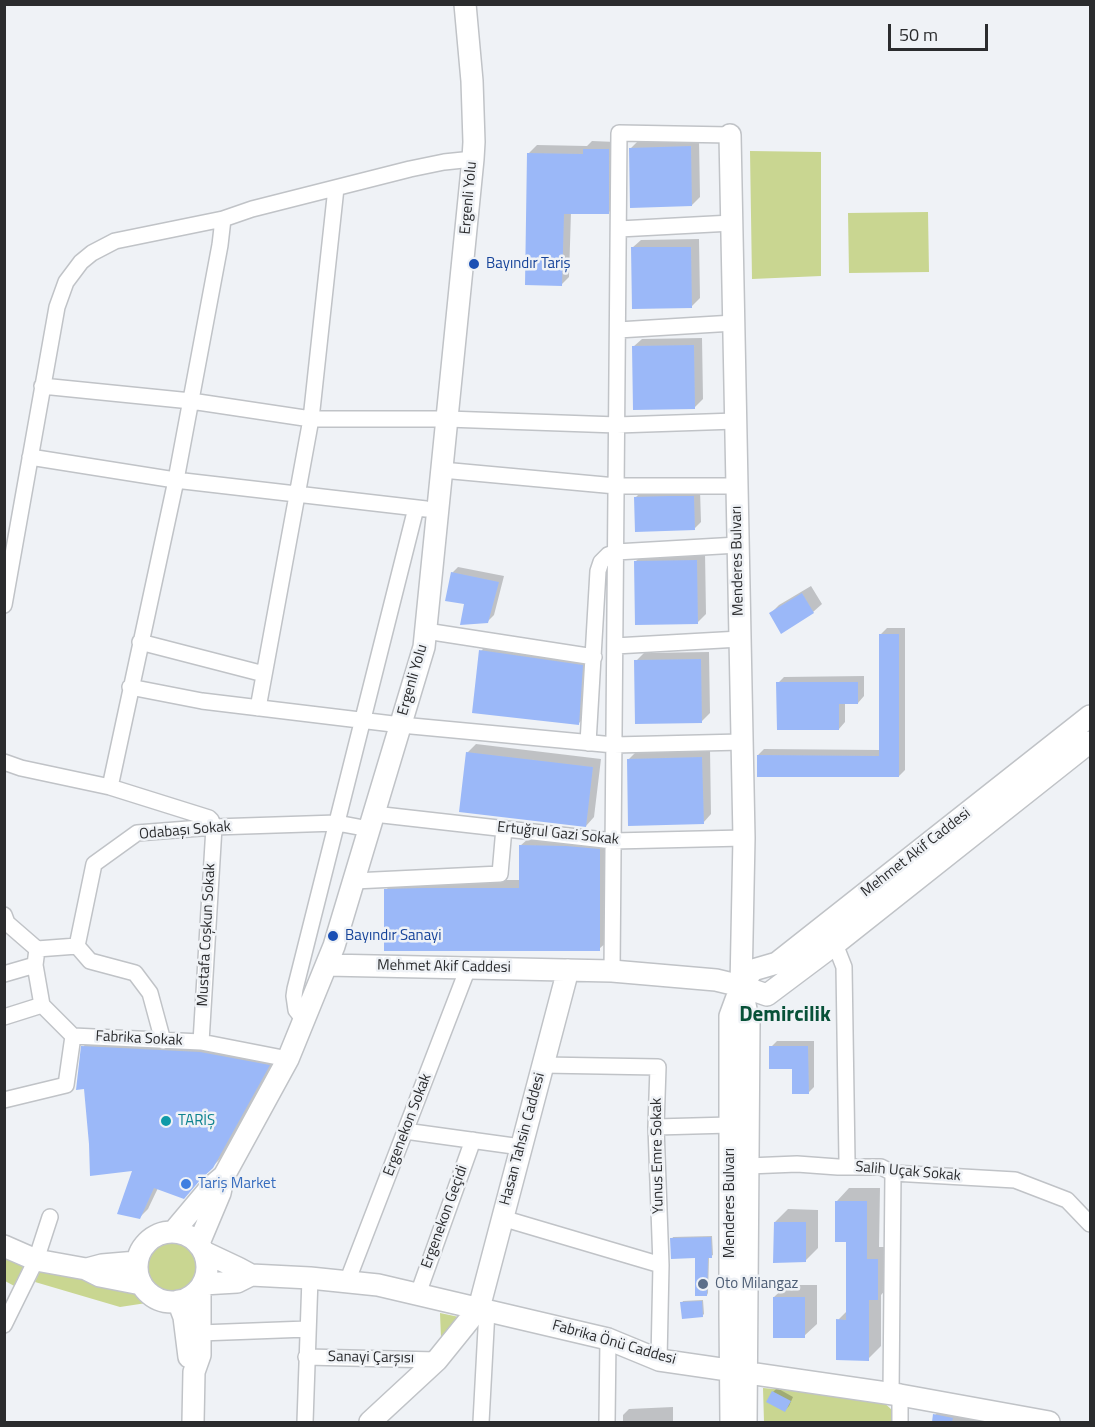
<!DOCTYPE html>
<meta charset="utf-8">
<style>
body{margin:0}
#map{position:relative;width:1095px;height:1427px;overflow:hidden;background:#eff2f6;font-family:"Titillium Web",sans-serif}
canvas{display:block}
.frame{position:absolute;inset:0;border:6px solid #2b2c2e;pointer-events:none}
.scale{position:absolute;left:888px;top:24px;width:100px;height:27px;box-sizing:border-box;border:3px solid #2b2c2e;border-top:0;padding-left:8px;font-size:18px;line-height:21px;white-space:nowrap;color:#2b2c2e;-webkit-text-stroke:4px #eff2f6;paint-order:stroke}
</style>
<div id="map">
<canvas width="1095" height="1427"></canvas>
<div class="frame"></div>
<div class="scale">50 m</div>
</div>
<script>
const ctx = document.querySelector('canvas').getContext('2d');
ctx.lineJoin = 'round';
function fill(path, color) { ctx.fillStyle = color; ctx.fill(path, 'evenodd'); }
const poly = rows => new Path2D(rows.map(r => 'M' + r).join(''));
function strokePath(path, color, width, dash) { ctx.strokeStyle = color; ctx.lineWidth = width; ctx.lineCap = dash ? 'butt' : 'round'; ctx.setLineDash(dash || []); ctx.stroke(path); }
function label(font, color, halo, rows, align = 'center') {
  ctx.font = font + ' "Titillium Web",sans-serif'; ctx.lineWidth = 5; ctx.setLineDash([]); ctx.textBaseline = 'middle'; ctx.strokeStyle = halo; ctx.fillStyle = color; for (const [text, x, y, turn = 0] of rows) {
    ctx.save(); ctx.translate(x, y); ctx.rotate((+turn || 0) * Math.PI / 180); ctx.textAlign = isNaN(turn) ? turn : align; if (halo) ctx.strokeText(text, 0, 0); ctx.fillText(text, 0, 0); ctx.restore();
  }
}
const green = poly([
 [750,151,821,152,821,276,752,279],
 [928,212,929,272,849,273,848,213],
 '145 1266a27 27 0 1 1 54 0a27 27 0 1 1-54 0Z',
 [4,1252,30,1266,18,1288,5,1281],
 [42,1267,125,1283,153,1302,120,1307,35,1282],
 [440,1313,459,1317,441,1338],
 [763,1388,880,1399,892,1410,891,1422,764,1422]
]);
const shadow = poly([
 [699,139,700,197,692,205,630,149,639,140],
 [592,141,616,142,616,205,608,213,571,212,569,277,561,285,529,153,537,145,587,146],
 [699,239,700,298,692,306,632,248,641,240],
 [702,338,703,399,695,407,633,347,642,339],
 [700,490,701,522,695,528,635,498,642,491],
 [705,552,706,614,698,622,635,562,644,553],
 [458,567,504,576,494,615,488,621,466,603,452,573],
 [811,586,822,604,813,612,771,613,779,605],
 [887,628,905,628,905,770,899,776,758,755,764,749,881,750,881,634],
 [489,643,591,657,587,715,579,723,481,651],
 [709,652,710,713,702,721,636,661,644,653],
 [864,676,864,696,858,703,845,703,845,722,839,729,778,683,784,677],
 [476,744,601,759,594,817,586,826,467,753],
 [710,749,711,814,703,823,629,759,637,751],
 [529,838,608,841,608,941,599,949,386,890,394,881,431,880,520,880,520,846],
 [91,1038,277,1057,221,1158,212,1167,158,1188,148,1209,139,1218,134,1170,83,1047],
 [777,1041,814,1041,814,1087,808,1093,794,1068,771,1047],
 [849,1188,880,1188,879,1247,891,1247,890,1285,881,1295,881,1346,868,1359,838,1320,847,1311,848,1240,837,1201],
 [788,1209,818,1210,818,1248,805,1261,775,1222],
 [712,1236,713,1255,709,1257,708,1293,707,1295,697,1257,672,1239,673,1237],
 [787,1285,817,1285,817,1324,804,1336,774,1297],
 [703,1300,704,1314,702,1316,682,1303,683,1301],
 [777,1388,793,1397,789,1406,785,1410,773,1392],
 [948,1402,1058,1422,933,1422,935,1415],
 [673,1407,673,1422,623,1422,623,1415,629,1409]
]);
const building = poly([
 [691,146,692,206,630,208,629,148],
 [583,149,609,149,609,214,564,214,562,286,525,285,527,153,583,154],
 [631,247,691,247,692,308,632,309],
 [694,345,695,409,633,410,632,346],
 [668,496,694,496,695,530,635,532,634,497],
 [697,560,698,624,635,625,634,561],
 [451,572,499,582,488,623,460,625,464,604,445,601],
 [802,593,814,613,781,634,769,613],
 [879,634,899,634,899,777,757,777,757,755,879,756],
 [479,650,583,665,579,725,472,713],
 [701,659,702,723,635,724,634,660],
 [776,682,858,682,858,704,839,704,839,730,777,730],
 [466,752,593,767,586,827,459,812],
 [702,757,704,824,628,826,627,759],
 [519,845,566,846,600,849,600,951,384,951,384,889,422,888,519,888],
 [81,1046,200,1052,270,1065,213,1168,201,1179,184,1199,154,1188,140,1219,117,1214,132,1171,90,1176,89,1144,84,1089,76,1090],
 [769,1046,808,1046,809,1094,792,1094,792,1069,769,1069],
 [835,1201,867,1201,867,1259,878,1259,878,1300,869,1300,869,1361,836,1360,836,1319,846,1320,846,1242,835,1242],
 [774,1222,806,1222,806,1262,773,1263],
 [711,1237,712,1258,708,1258,707,1296,695,1296,695,1258,671,1259,670,1238],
 [773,1297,805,1297,805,1338,773,1338],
 [702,1301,703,1317,682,1319,680,1302],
 [772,1391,791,1401,785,1412,766,1402],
 [933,1414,953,1418,952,1422,932,1422]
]);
const street = poly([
 [619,229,732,223],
 [618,330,734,323],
 [42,386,191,401,311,419,447,419,617,425,736,421],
 [30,457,175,480,426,509],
 [442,470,616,486,737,486],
 [4,605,57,307,66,282,81,262,92,253,115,241,223,219,252,209,410,169,444,162,473,159],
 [426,631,594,657],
 [140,642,264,674],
 [615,646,740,639],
 [130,687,202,701,401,725,614,745,742,742],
 [258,708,311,419,336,188],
 [588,743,598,571,601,562,608,555,616,552,738,545],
 [4,762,21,768,110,787,209,818,211,820,214,827,201,1042],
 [110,787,175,485,220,245,223,219],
 [374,814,613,841,744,838],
 [354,881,500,874,504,828],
 [4,915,7,923,37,949,35,965,42,1005,73,1036,201,1042,288,1059],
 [835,944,844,967,847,1161],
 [77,946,94,864,137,833,214,827,337,823,369,829],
 [37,949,77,946,90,961,135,973,150,993,163,1041],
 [612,971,619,133,730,135],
 [4,974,35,965],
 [4,1017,42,1005],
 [304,1020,296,1010,294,996,295,989,416,508],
 [543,1065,658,1067,656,1127,661,1265,659,1360],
 [4,1100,66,1085,73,1036],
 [656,1127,730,1125],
 [405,1131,521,1147],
 [748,1166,797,1164,838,1167,881,1167,893,1173,1015,1180,1067,1200,1090,1224],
 [502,1218,661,1265],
 [347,1282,468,968],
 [418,1294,473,1140],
 [4,1325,36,1260,50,1217],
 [200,1333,307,1329],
 [306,1357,437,1360],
 [891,1394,893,1173],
 [900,1395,900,1422],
 [305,1422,310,1278],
 [481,1422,487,1310],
 [607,1422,608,1339]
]);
const secondary = poly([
 [730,135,744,838,741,986,749,1023,746,1422],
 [327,965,612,971,716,980,741,986,767,995,835,944,1090,742],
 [174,1231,211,1187,224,1176,288,1059,334,946,424,647,473,159,474,142,472,81,465,4],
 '137 1267a35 35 0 1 1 70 0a35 35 0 1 1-70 0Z',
 [199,1243,220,1193,223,1179],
 [4,1246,36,1260,86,1269,100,1276,141,1284],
 [204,1252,238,1268,251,1275,310,1278,378,1285,608,1339,659,1360,900,1395,1049,1422],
 [87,1269,102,1265,137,1262],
 [203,1284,237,1282,251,1275],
 [178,1301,184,1317,189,1357],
 [193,1422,194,1372,200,1355,200,1289],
 [370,1422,437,1360,479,1308,568,970],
 [731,1422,730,1315,730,1016,741,986,753,970,777,963,1090,716]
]);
const markers = [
 [474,264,6,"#1a4fb4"],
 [333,936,6,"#1a4fb4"],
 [166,1121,6,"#0f9aa8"],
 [186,1184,6,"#3f7fe0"],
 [703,1284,6,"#5c6f8a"]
];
const streetNames = [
 ["Ergenli Yolu",469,198,-85],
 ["Menderes Bulvarı",738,561,-91],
 ["Ergenli Yolu",413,680,-74],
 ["Odabaşı Sokak",185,831,-5],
 ["Ertuğrul Gazi Sokak",558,834,6],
 ["Mehmet Akif Caddesi",916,853,-38],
 ["Mustafa Coşkun Sokak",207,935,-87],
 ["Mehmet Akif Caddesi",444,967,1],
 ["Fabrika Sokak",139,1039,3],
 ["Ergenekon Sokak",408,1125,-69],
 ["Hasan Tahsin Caddesi",523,1139,-75],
 ["Yunus Emre Sokak",658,1156,-91],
 ["Salih Uçak Sokak",908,1172,5],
 ["Menderes Bulvarı",730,1203,-90],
 ["Ergenekon Geçidi",445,1217,-70],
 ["Fabrika Önü Caddesi",614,1343,16],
 ["Sanayi Çarşısı",371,1358,1]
];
const transitNames = [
 ["Bayındır Tariş",486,264],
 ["Bayındır Sanayi",345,936]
];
const cultureNames = [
 ["TARİŞ",178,1121]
];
const shopNames = [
 ["Tariş Market",198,1184]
];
const serviceNames = [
 ["Oto Milangaz",715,1284]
];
const districtNames = [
 ["Demircilik",785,1016]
];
fill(green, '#c9d691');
fill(shadow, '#0003');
fill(building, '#9bb8f8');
strokePath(street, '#c0c3c7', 18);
strokePath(secondary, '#c0c3c7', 24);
strokePath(street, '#fff', 15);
strokePath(secondary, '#fff', 21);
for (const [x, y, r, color] of markers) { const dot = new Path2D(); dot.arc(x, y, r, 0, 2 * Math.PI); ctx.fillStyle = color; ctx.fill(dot); strokePath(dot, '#eff2f6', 2); }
label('15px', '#2b2c2e', '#eff2f6', streetNames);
label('15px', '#164399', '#eff2f6', transitNames, 'left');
label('15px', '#0d838f', '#eff2f6', cultureNames, 'left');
label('15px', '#366cbe', '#eff2f6', shopNames, 'left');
label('15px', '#4e5e75', '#eff2f6', serviceNames, 'left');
label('bold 21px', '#075138', '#eff2f6', districtNames);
</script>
